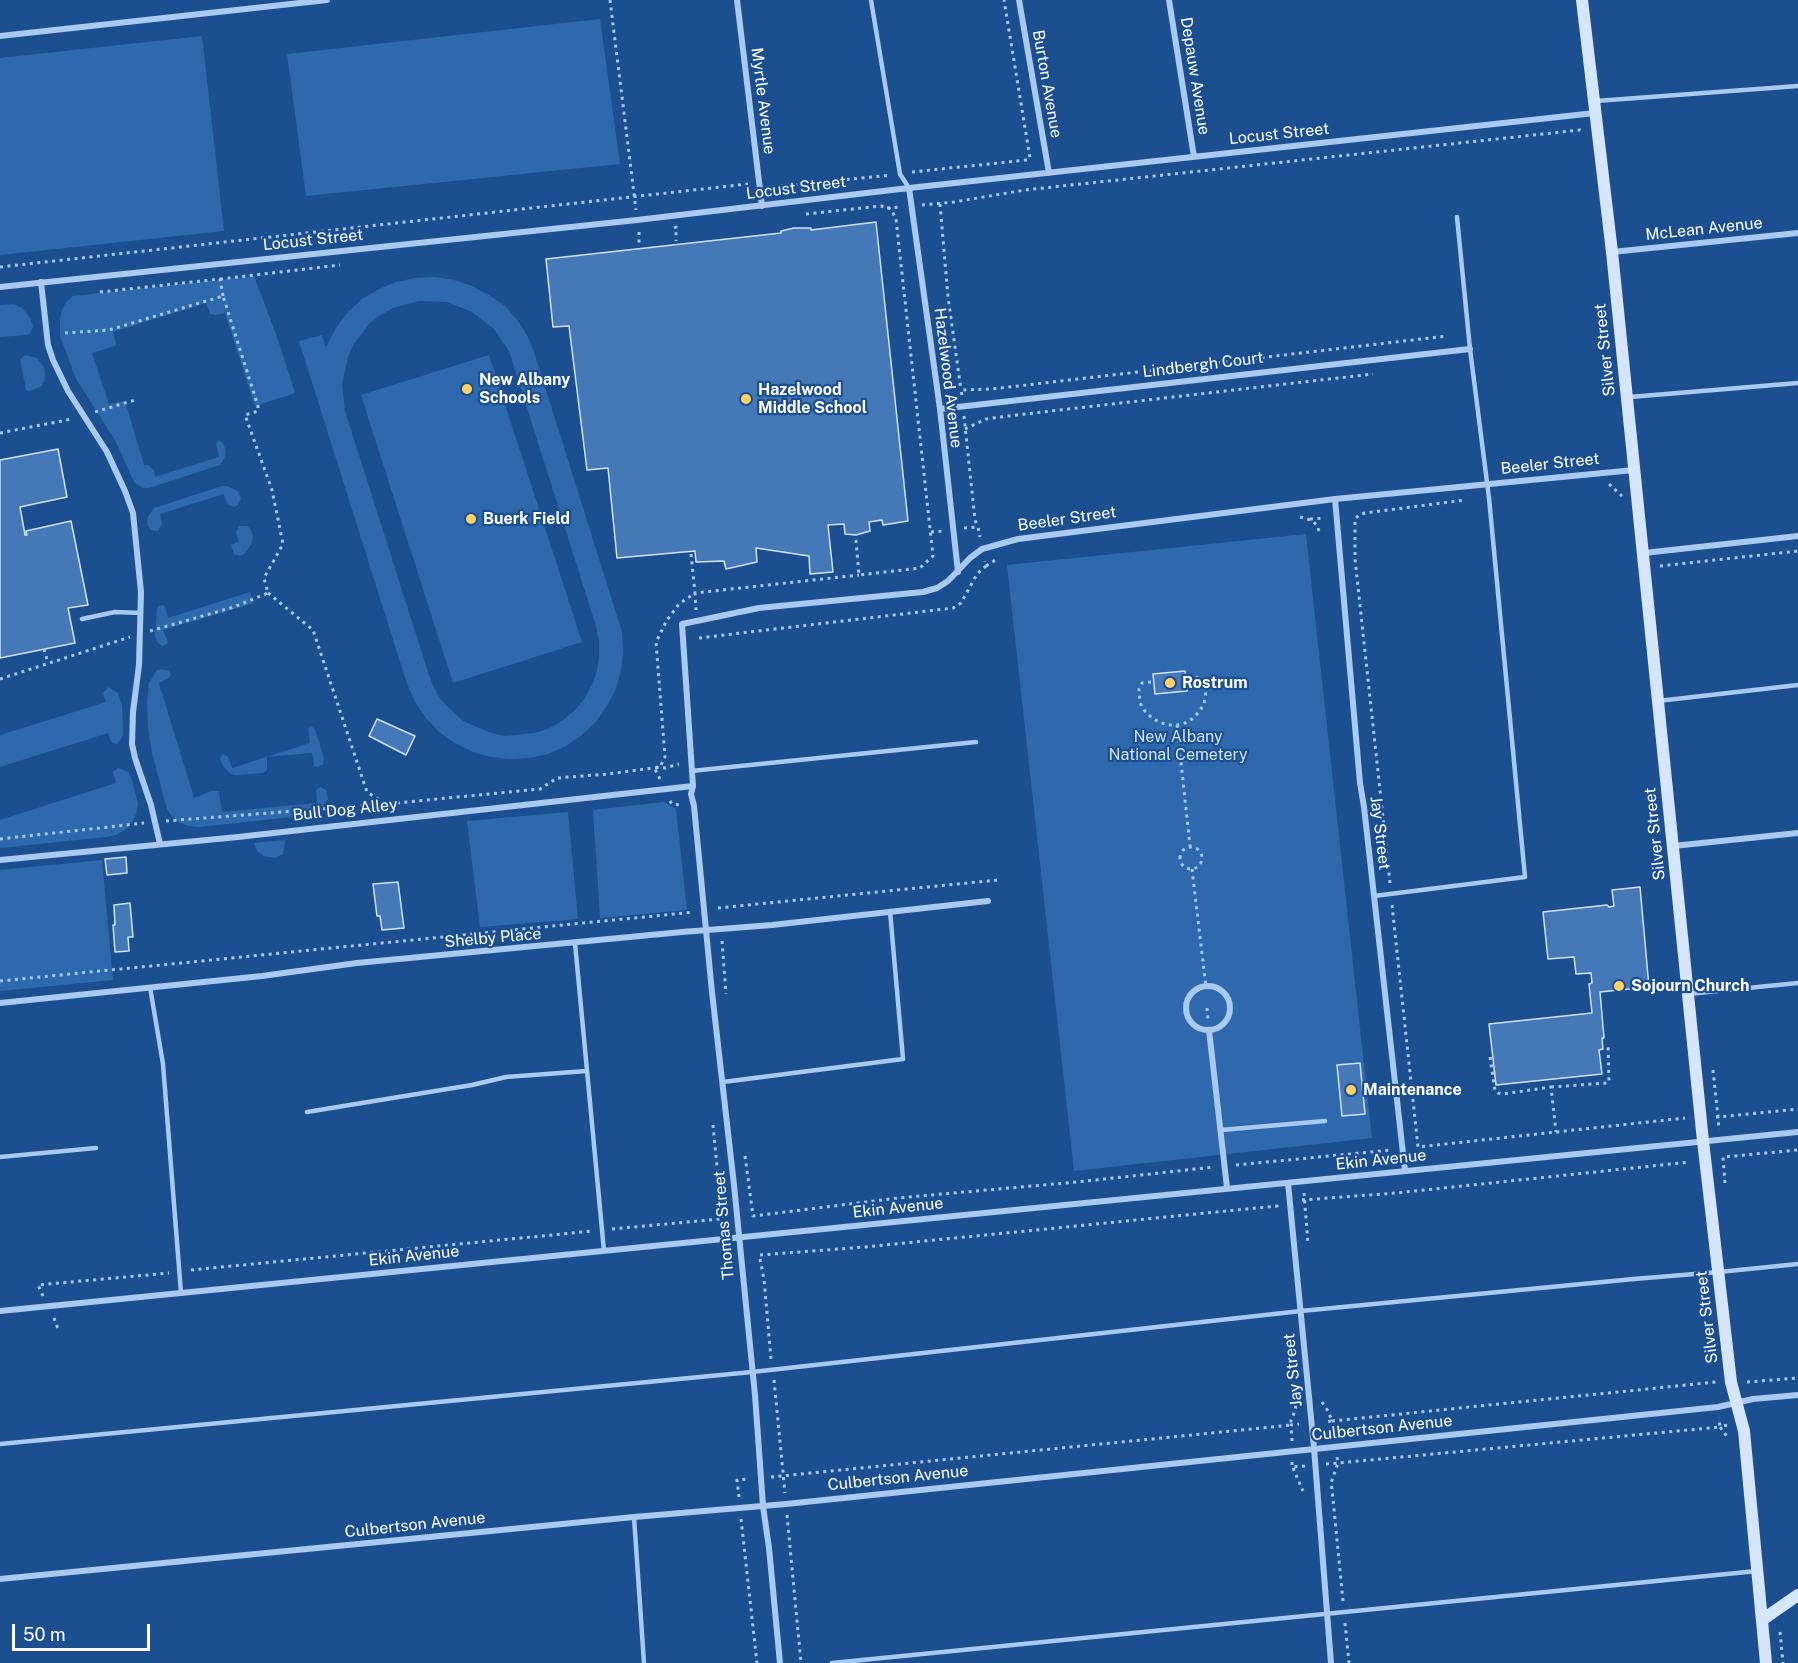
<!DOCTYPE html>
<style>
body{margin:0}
#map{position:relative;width:1798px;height:1663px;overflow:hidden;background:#1b4f8f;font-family:"Public Sans",sans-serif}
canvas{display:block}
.scale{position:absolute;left:12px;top:1624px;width:138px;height:27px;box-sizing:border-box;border:3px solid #fff;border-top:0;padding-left:8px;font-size:18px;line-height:21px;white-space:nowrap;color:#fff;-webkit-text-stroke:4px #1b4f8f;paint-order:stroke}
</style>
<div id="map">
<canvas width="1798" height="1663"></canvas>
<div class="scale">50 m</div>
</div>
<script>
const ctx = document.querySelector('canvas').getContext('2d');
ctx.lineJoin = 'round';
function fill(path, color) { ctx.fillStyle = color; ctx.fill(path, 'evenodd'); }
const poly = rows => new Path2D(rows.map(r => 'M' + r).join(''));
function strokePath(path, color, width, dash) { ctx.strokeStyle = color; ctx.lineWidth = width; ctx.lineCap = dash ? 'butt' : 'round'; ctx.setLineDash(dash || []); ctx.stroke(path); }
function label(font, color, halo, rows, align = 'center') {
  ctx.font = font + ' "Public Sans",sans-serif'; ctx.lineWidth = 4.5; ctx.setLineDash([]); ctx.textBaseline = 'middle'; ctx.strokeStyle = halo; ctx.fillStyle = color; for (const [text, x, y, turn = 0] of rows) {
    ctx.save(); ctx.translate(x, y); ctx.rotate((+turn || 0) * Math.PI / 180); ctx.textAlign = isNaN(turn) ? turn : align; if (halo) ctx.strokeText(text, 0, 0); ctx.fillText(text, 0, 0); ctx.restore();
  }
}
const green = poly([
 [600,19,620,164,306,196,287,54],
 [202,36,224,231,0,255,0,58],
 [254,276,276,334,295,393,255,406,225,313,216,315,210,314,206,303,113,332,116,344,115,346,92,353,109,404,125,401,144,465,148,465,154,470,155,477,219,457,216,444,219,441,223,443,226,451,225,457,220,465,149,488,143,488,134,482,115,440,76,379,60,336,60,317,62,310,66,302,73,296],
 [435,277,454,280,472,286,489,295,505,306,518,321,528,337,535,355,622,632,623,652,621,671,616,689,607,706,596,722,582,735,566,746,548,754,529,758,510,759,491,757,473,752,455,743,439,732,426,718,415,702,407,684,299,341,322,335,326,347,336,328,348,312,362,299,379,289,396,282,415,278],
 [419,301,447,302,472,312,494,329,509,351,596,626,599,641,599,656,597,671,592,685,584,699,575,710,563,720,550,728,535,733,505,736,491,733,463,721,441,700,433,686,428,672,345,411,342,384,348,357,353,345,370,323,381,315,393,308],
 [14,304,23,309,30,318,33,326,31,332,27,335,0,337,0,305],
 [26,355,37,358,44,367,45,374,44,382,40,387,29,391,26,390,20,359],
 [489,355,582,642,453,683,361,395],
 [222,486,227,486,238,491,241,498,238,505,234,507,227,504,224,494,160,514,162,524,158,531,151,530,148,526,147,518,154,508],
 [239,526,247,526,251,529,253,537,251,545,244,554,240,556,234,554,231,545,239,542,236,532],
 [1306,534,1372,1138,1074,1171,1007,565],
 [250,592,254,603,163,630,168,642,167,644,162,646,157,642,155,636,157,608,159,606,163,605,165,607,168,618],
 [161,669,169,671,171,674,169,678,159,683,194,798,212,791,219,791,222,812,317,803,316,790,320,787,326,790,328,799,323,806,314,813,301,816,199,827,188,826,180,823,172,817,167,809,152,753,148,728,147,704,149,683,157,670],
 [108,687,118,693,122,706,123,734,120,741,117,744,111,742,108,733,0,767,0,735,106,702,103,693],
 [311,726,315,729,324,758,323,764,318,767,314,766,312,753,267,757,267,770,263,773,236,775,231,774,223,766,220,759,222,755,224,754,228,757,232,768,310,743,308,729],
 [118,768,128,772,131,777,138,803,136,814,132,822,125,830,116,835,106,837,0,848,0,820,116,783,113,772],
 [664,802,676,809,687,910,600,918,593,810],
 [568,812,578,919,480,927,467,821],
 [285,840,283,854,275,858,264,856,257,851,254,843],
 [102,860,113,980,0,991,0,870]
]);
const building = poly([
 [876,222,908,521,883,525,882,520,869,522,870,531,856,535,845,534,844,524,828,525,833,572,810,574,809,556,756,548,757,562,726,569,724,561,696,562,695,551,617,558,608,468,587,470,569,326,553,327,546,259,781,233,781,231,794,228,811,228,811,230,876,222],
 [58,449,67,497,20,507,25,535,27,535,26,531,71,521,88,605,68,608,75,643,0,658,0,460,58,449],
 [1185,671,1187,691,1155,694,1153,674,1185,671],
 [377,719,415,736,406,755,369,736,377,719],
 [126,857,127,873,107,875,105,859,126,857],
 [398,882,404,928,382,930,380,916,377,916,373,884,398,882],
 [1640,887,1649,987,1600,992,1604,1038,1602,1038,1603,1049,1599,1050,1602,1074,1496,1085,1489,1024,1592,1013,1589,984,1592,983,1591,973,1576,974,1574,957,1548,959,1543,912,1607,905,1609,907,1614,906,1612,890,1640,887],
 [130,903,133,937,128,937,129,951,115,952,113,925,115,925,114,905,130,903],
 [1360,1063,1365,1114,1342,1116,1337,1065,1360,1063]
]);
const path = poly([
 [610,0,636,210],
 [912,172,1027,160,1030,158,1004,0],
 [772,187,891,175],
 [940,204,948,297,961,390],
 [922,205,954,202,1025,190,1580,130,1582,131],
 [887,208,900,207],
 [806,214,881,206,891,209,896,219,933,556,920,568,859,575,856,540],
 [674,228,676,227,676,241],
 [639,232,639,245],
 [0,267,748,184],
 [220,279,340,265],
 [100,292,220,279,223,296],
 [65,333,109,330,223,296,258,406,258,411,245,415,272,490,283,544,264,578,268,593,234,607,150,631],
 [962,395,961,390,992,389,1447,336],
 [95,412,135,400],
 [964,416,975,520,978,527],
 [965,429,986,419,1008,416,1373,374],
 [0,433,72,419],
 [1609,484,1622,496],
 [1300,517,1311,520,1317,525,1320,534],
 [1310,519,1324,518],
 [964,528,978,527,980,537],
 [931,532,943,531],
 [691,554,695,593,859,575],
 [986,566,997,559],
 [1660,566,1798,551],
 [268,593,313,630,367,792,386,804,540,789,557,778,608,774,660,767,665,757,656,642,667,620,679,604,695,593,696,610],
 [699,638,953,608,961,603,977,574,986,566,985,561],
 [44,649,48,663],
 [0,679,130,637],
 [1151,682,1142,683,1139,689,1140,703,1144,710,1152,718,1159,722,1168,725,1177,725,1185,723,1192,719,1199,712,1204,704,1207,686,1202,678,1192,677],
 [1177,725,1190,846],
 [660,779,654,767,665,768,679,764],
 [670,801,672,804,679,805,680,808],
 [166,821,386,804],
 [0,839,144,823],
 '1180 858a11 11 0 1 1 22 0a11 11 0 1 1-22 0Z',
 [1192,869,1206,987],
 [1390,883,1355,559,1355,519,1359,515,1365,513,1465,500],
 [1392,905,1418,1147,1685,1118],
 [718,908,998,880],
 [722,941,726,994],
 [0,981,694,912],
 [1207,1008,1208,1019],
 [1490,1057,1495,1091,1498,1093,1503,1094,1551,1087,1556,1132],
 [1713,1070,1718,1117,1798,1109],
 [1551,1087,1607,1083,1609,1082,1608,1043],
 [1716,1117,1718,1117,1719,1130],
 [713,1125,722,1219],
 [745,1156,753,1216,898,1198,1077,1182,1214,1167],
 [1236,1165,1391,1150],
 [1725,1183,1723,1157,1798,1150],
 [1304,1193,1308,1244],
 [1302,1200,1396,1193,1690,1162],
 [612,1229,720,1219],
 [760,1255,865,1247,1277,1206,1277,1209],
 [760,1259,764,1279,771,1359],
 [191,1270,593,1231],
 [43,1296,38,1285,169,1273],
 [54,1318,58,1329],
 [774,1380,785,1493],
 [1747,1382,1798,1378],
 [1322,1402,1328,1411,1332,1421,1324,1422],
 [1727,1425,1720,1427,1728,1438],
 [1334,1436,1332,1421,1716,1382],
 [1292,1441,1291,1425,1299,1424],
 [1292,1462,1292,1467,1305,1466],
 [1326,1464,1338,1463,1337,1457],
 [1293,1468,1303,1491],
 [771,1477,1291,1425,1291,1420,1295,1411,1296,1404],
 [739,1497,737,1480,749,1479],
 [787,1515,801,1663],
 [741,1519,757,1663],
 [1343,1601,1332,1489,1331,1483,1338,1463,1720,1427,1719,1418],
 [1345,1623,1349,1663],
 [1780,1632,1783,1663]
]);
const lane = poly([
 [871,0,900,174,909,188],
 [1596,101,1798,86],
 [1630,397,1798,383],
 [82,619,115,612,141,613],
 [1658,701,1798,685],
 [691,771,976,742],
 [1374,896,1525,877,1489,498,1470,349,1457,217],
 [575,943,604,1251],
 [150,987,163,1064,181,1293],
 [1688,994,1798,983],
 [723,1082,903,1059,890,911],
 [307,1112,472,1085,506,1077,587,1071],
 [1221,1130,1325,1121],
 [0,1157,96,1148],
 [0,1444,752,1372,1301,1311,1634,1279,1719,1272,1798,1264],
 [634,1517,644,1663],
 [832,1663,1757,1571]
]);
const street = poly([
 [737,0,762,206],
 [1019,0,1049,173],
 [1169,0,1194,157],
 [0,36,327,0],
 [909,188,940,409,958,572],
 [1612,252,1798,233],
 [41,282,48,345,53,360,68,391,107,452,125,491,133,513,141,592,139,665,133,712,132,744,135,758,151,805,160,844],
 [0,287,637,220,909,188,1595,113],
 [940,409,1470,349],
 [1335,499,1360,783,1364,807,1405,1171],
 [1644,553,1798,536],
 [1673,846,1798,833],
 [0,860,238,837,693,786],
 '1186 1008a22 22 0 1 1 44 0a22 22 0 1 1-44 0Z',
 [0,1003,262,976,357,963,682,932,772,925,988,901],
 [1209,1030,1227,1188],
 [1288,1183,1314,1448,1331,1663],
 [0,1311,1798,1132],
 [0,1579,634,1517,786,1504,1718,1407,1753,1399,1798,1395],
 [780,1663,769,1548,763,1506,755,1395,734,1185,712,992,694,806,691,794,693,786,682,624,759,608,923,592,937,588,948,581,970,558,982,549,1018,539,1335,499,1634,470]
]);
const secondary = poly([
 [1582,0,1612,252,1703,1141,1731,1382,1744,1431,1766,1663],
 [1762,1620,1798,1595]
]);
const markers = [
 [467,389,6,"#ffd166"],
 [746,399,6,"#ffd166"],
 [471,519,6,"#ffd166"],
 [1170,683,6,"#ffd166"],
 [1619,986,6,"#ffd166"],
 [1351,1090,6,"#ffd166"]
];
const streetNames = [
 ["Depauw Avenue",1195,76,81],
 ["Burton Avenue",1047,84,80],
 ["Myrtle Avenue",763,101,83],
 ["Locust Street",1279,134,-6],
 ["Locust Street",796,188,-7],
 ["McLean Avenue",1704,229,-6],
 ["Locust Street",313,240,-6],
 ["Silver Street",1605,350,-96],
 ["Lindbergh Court",1203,365,-7],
 ["Hazelwood Avenue",948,378,83],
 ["Beeler Street",1550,464,-6],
 ["Beeler Street",1067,519,-8],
 ["Bull Dog Alley",345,810,-6],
 ["Jay Street",1380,833,83],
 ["Silver Street",1655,834,-96],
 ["Shelby Place",493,938,-5],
 ["Ekin Avenue",1381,1160,-6],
 ["Ekin Avenue",898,1208,-6],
 ["Thomas Street",724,1225,-95],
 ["Ekin Avenue",414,1256,-6],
 ["Silver Street",1707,1317,-97],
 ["Jay Street",1293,1370,-96],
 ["Culbertson Avenue",1382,1428,-6],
 ["Culbertson Avenue",898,1478,-6],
 ["Culbertson Avenue",415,1525,-6]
];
const poiNames = [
 ["New Albany",479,380],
 ["Schools",479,398],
 ["Hazelwood",758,390],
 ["Middle School",758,408],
 ["Buerk Field",483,519],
 ["Rostrum",1182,683],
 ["Sojourn Church",1631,986],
 ["Maintenance",1363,1090]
];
const parkNames = [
 ["New Albany",1178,737],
 ["National Cemetery",1178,755]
];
fill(green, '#2e69ad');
fill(building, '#4478b7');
strokePath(building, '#cfe3fa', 1.5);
strokePath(path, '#a9c9ee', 3, [3, 4.5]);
strokePath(lane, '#a9c9ee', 4.5);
strokePath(street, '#a9c9ee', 6);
strokePath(secondary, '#d6e6fa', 12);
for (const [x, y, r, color] of markers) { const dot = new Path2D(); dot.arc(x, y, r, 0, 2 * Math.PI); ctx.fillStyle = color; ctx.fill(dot); strokePath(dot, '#1b4f8f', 2); }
label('16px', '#fff', '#1b4f8f', streetNames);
label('bold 16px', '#fff', '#1b4f8f', poiNames, 'left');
label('16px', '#cfe3fa', '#1b4f8f', parkNames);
</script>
